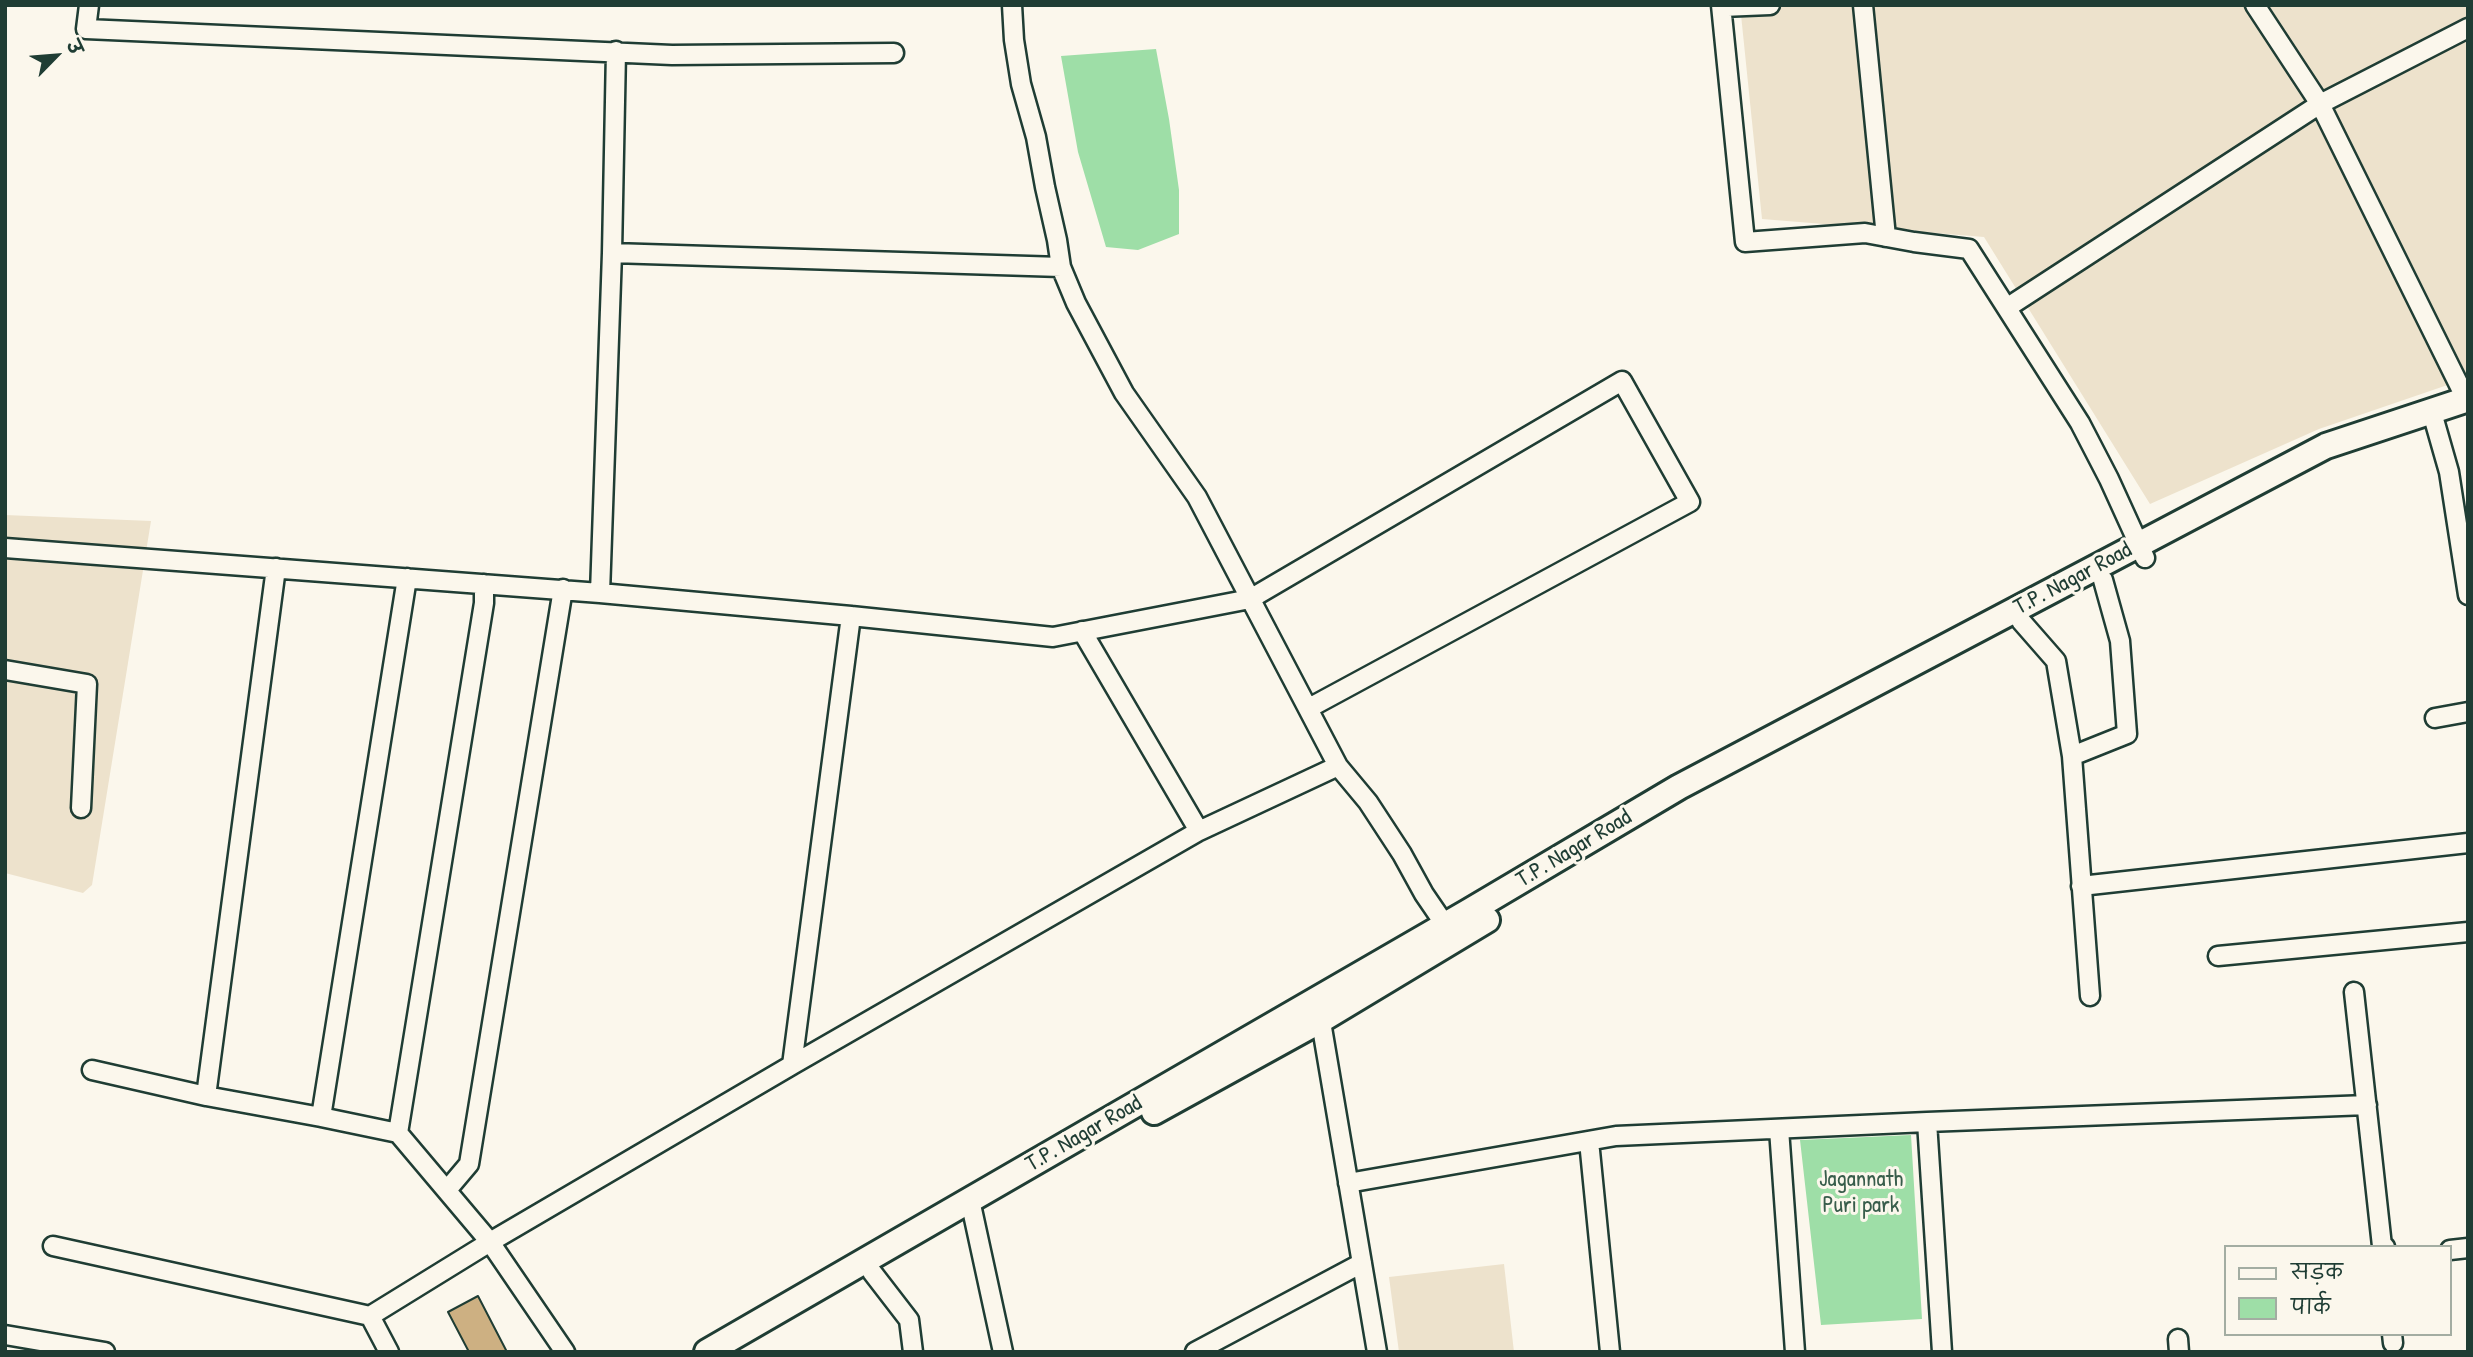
<!DOCTYPE html>
<meta charset="utf-8">
<style>
body{margin:0}
#map{position:relative;width:2473px;height:1357px;overflow:hidden;background:#fbf7ec;font-family:"Patrick Hand","Playpen Sans Deva",sans-serif}
canvas{display:block}
.frame{position:absolute;inset:0;border:7px solid #1f3d34;pointer-events:none}
.legend{position:absolute;left:2224px;top:1245px;width:228px;height:91px;box-sizing:border-box;background:#fbf7ec;border:2px solid #a3ada2;margin:0;padding:9px 12px;list-style:none;font-size:21px;color:#1f3d34}
.legend li{display:flex;align-items:center;gap:14px;height:35px}
.legend b{width:35px;border:2px solid #a3ada2}
.north{position:absolute;left:21px;top:21px;width:70px;height:70px;-webkit-text-stroke:5px #fbf7ec;paint-order:stroke;rotate:65deg;font-size:19px;font-weight:700;line-height:28px;text-align:center;color:#1f3d34}
.north::after{content:'';display:block;margin:auto;width:24px;height:32px;background:#1f3d34;clip-path:polygon(50% 0,100% 100%,50% 72%,0 100%)}
</style>
<div id="map">
<canvas width="2473" height="1357"></canvas>
<div class="frame"></div>
<ul class="legend">
<li><b style="height:9px;background:#fbf7ec"></b>सड़क</li>
<li><b style="height:19px;background:#9edea7"></b>पार्क</li>
</ul>
<div class="north">उ</div>
</div>
<script>
const ctx = document.querySelector('canvas').getContext('2d');
ctx.lineJoin = 'round';
function fill(path, color) { ctx.fillStyle = color; ctx.fill(path, 'evenodd'); }
const poly = rows => new Path2D(rows.map(r => 'M' + r).join(''));
function strokePath(path, color, width, dash) { ctx.strokeStyle = color; ctx.lineWidth = width; ctx.lineCap = dash ? 'butt' : 'round'; ctx.setLineDash(dash || []); ctx.stroke(path); }
function label(font, color, halo, rows, align = 'center') {
  ctx.font = font + ' "Patrick Hand",sans-serif'; ctx.lineWidth = 6; ctx.setLineDash([]); ctx.textBaseline = 'middle'; ctx.strokeStyle = halo; ctx.fillStyle = color; for (const [text, x, y, turn = 0] of rows) {
    ctx.save(); ctx.translate(x, y); ctx.rotate((+turn || 0) * Math.PI / 180); ctx.textAlign = isNaN(turn) ? turn : align; if (halo) ctx.strokeText(text, 0, 0); ctx.fillText(text, 0, 0); ctx.restore();
  }
}
const built = poly([
 [1740,5,2468,5,2468,378,2319,429,2150,504,1984,237,1762,219],
 [5,515,151,521,92,885,83,893,5,873],
 [1504,1264,1514,1352,1399,1352,1389,1277]
]);
const green = poly([
 [1156,49,1169,119,1179,190,1179,234,1138,250,1106,247,1078,152,1061,56],
 [1911,1135,1922,1319,1821,1325,1800,1140]
]);
const building = poly([
 [478,1296,507,1352,469,1352,448,1312,478,1296]
]);
const minor = poly([
 [89,5,86,29,672,55,894,53],
 [1012,5,1014,40,1021,84,1036,137,1045,187,1057,240,1061,267,1076,303,1124,393,1197,497,1338,766,1368,802,1402,854,1424,894,1452,935],
 [1721,5,1745,242,1865,233,1914,242,1969,249,2080,423,2109,479,2145,558],
 [1863,5,1886,237],
 [1722,7,1770,5],
 [612,253,1061,267],
 [2008,307,2320,104,2255,5],
 [2466,399,2320,104,2468,28],
 [2435,423,2449,472,2468,595],
 [5,548,600,593,612,253,616,51],
 [276,568,206,1096,321,1117,407,578],
 [851,616,1053,637,1250,599,1622,381,1690,502,1309,708],
 [2021,621,2056,661,2072,756,2127,734,2120,641,2103,580],
 [1082,631,1199,831,1338,766],
 [5,670,87,684,81,808],
 [2435,718,2468,712],
 [2072,756,2090,996],
 [2081,886,2468,843],
 [2218,956,2468,932],
 [2354,992,2382,1246,2385,1247],
 [1319,1010,1377,1352],
 [792,1065,1199,831],
 [92,1070,206,1096],
 [321,1117,398,1133,484,603,484,584],
 [1927,1122,2367,1105],
 [1779,1129,1795,1352],
 [398,1133,490,1242,792,1065,851,616,600,593],
 [1589,1141,1610,1352],
 [1348,1183,1616,1136,1927,1122,1942,1352],
 [447,1190,469,1164,563,589],
 [970,1200,1003,1352],
 [53,1246,370,1316],
 [2450,1250,2468,1248],
 [872,1272,909,1320,913,1352],
 [2392,1334,2393,1343],
 [5,1335,105,1352],
 [2178,1339,2179,1352],
 [389,1352,370,1316,490,1242,565,1352],
 [1195,1352,1362,1263]
]);
const secondary = poly([
 [1154,1112,1321,1020,1487,920],
 [707,1352,1468,912,1679,787,2326,446,2468,399]
]);
const streetNames = [
 ["T.P. Nagar Road",2073,579,-28],
 ["T.P. Nagar Road",1574,849,-31],
 ["T.P. Nagar Road",1084,1134,-30]
];
const parkNames = [
 ["Jagannath",1861,1180],
 ["Puri park",1861,1206]
];
fill(built, '#ede2cc');
fill(green, '#9edea7');
fill(building, '#cdb082');
strokePath(building, '#1f3d34', 2);
strokePath(minor, '#1f3d34', 23);
strokePath(secondary, '#1f3d34', 30);
strokePath(minor, '#fbf7ec', 18);
strokePath(secondary, '#fbf7ec', 24);
label('23px', '#1f3d34', '#fbf7ec', streetNames);
label('23px', '#385d4b', '#fbf7ec', parkNames);
</script>
